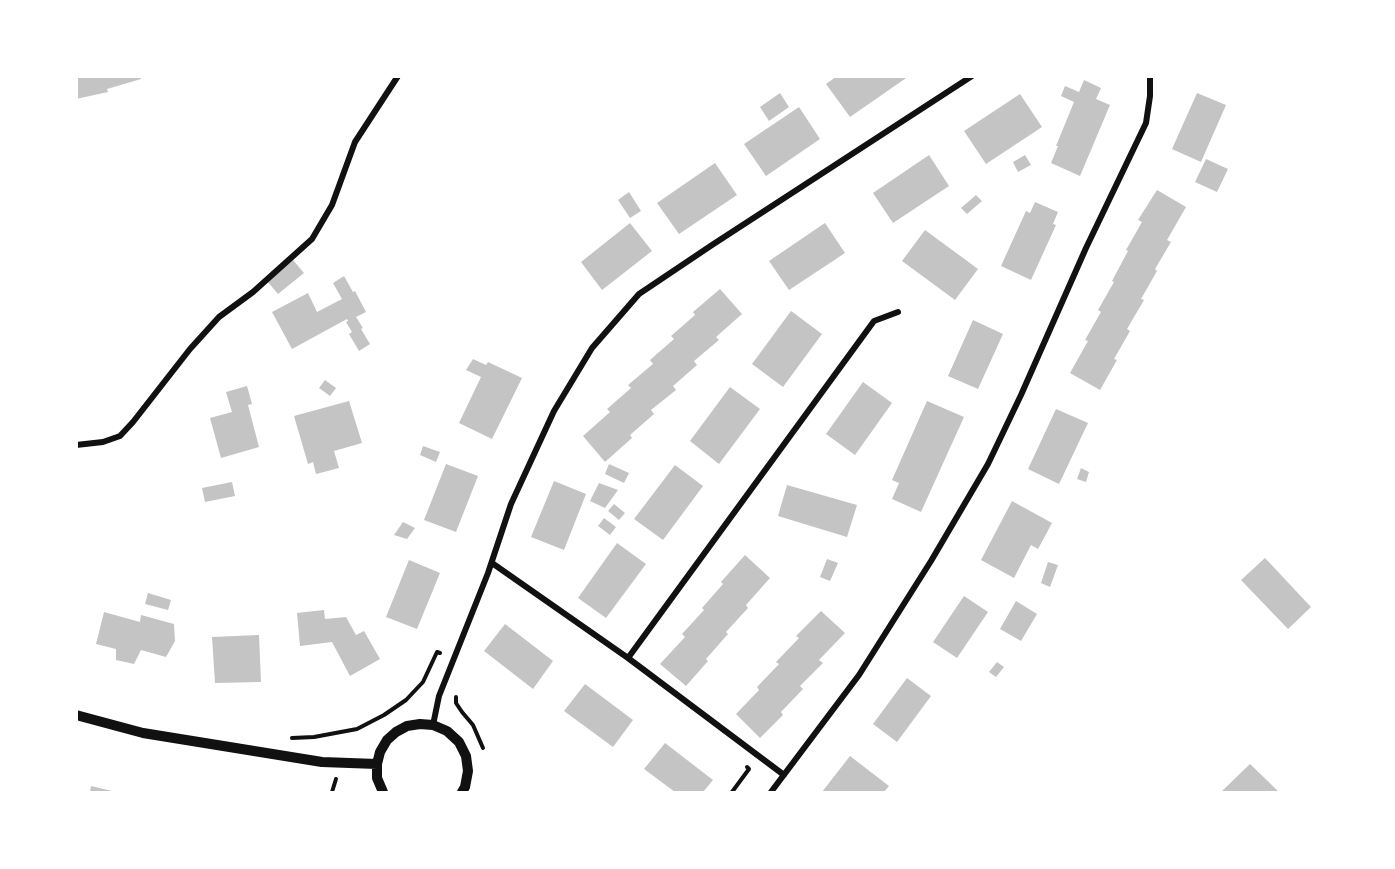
<!DOCTYPE html>
<style>
body{margin:0}
#map{position:relative;width:1395px;height:869px;overflow:hidden;background:#fff;font-family:"Fira Sans",sans-serif}
canvas{display:block}
.frame{position:absolute;inset:0;border:78px solid #fff;pointer-events:none}
</style>
<div id="map">
<canvas width="1395" height="869"></canvas>
<div class="frame"></div>
</div>
<script>
const ctx = document.querySelector('canvas').getContext('2d');
ctx.lineJoin = 'round';
function fill(path, color) { ctx.fillStyle = color; ctx.fill(path, 'evenodd'); }
const poly = rows => new Path2D(rows.map(r => 'M' + r).join(''));
function strokePath(path, color, width, dash) { ctx.strokeStyle = color; ctx.lineWidth = width; ctx.lineCap = dash ? 'butt' : 'round'; ctx.setLineDash(dash || []); ctx.stroke(path); }
const building = poly([
 [76,76,140,76,141,79,107,89,108,92,76,99],
 [837,76,909,76,850,117,826,84],
 [1084,80,1101,88,1096,99,1110,105,1080,176,1051,163,1058,146,1056,146,1074,102,1061,96,1065,86,1079,92],
 [780,93,789,107,769,121,760,107],
 [1197,93,1226,105,1201,162,1172,149],
 [1020,94,1042,127,986,164,964,131],
 [799,107,820,139,766,176,744,144],
 [929,155,949,186,893,223,873,193],
 [1025,155,1031,165,1018,172,1013,162],
 [1206,159,1228,169,1217,192,1195,182],
 [715,163,737,195,679,234,657,203],
 [1157,190,1186,207,1167,240,1171,242,1155,269,1157,271,1141,299,1144,300,1127,329,1130,331,1114,359,1117,360,1100,390,1070,373,1088,341,1085,340,1101,312,1098,310,1114,282,1112,281,1128,251,1126,250,1142,222,1138,220],
 [629,192,641,211,630,218,618,200],
 [976,195,982,201,967,214,961,208],
 [1035,202,1058,212,1053,224,1056,225,1031,280,1001,266,1026,211,1030,213],
 [630,223,652,251,602,290,581,262],
 [825,223,845,253,789,290,769,261],
 [925,230,978,269,955,300,902,261],
 [293,260,304,273,278,294,267,281],
 [344,276,353,292,355,291,366,312,356,317,363,328,361,329,370,344,359,351,349,334,352,332,346,322,348,321,347,319,292,349,272,312,308,293,317,312,342,299,333,283],
 [720,289,742,314,716,337,719,340,694,361,697,365,673,386,676,390,651,410,654,414,630,435,632,438,605,462,583,436,610,412,607,409,631,388,628,385,653,364,650,360,674,339,671,336,695,315,693,312],
 [791,311,822,334,783,387,752,364],
 [973,320,1003,334,978,389,948,376],
 [473,359,486,365,488,362,522,378,492,439,459,423,481,377,466,370],
 [325,380,336,388,330,396,319,388],
 [863,382,892,403,855,455,826,434],
 [247,386,252,404,248,405,259,447,221,458,210,418,232,412,226,392],
 [730,387,760,409,719,464,690,441],
 [349,401,362,443,334,451,339,468,316,474,313,462,308,464,294,416],
 [927,401,964,417,921,512,892,499,899,483,892,480],
 [1056,409,1088,423,1059,484,1028,469],
 [423,446,440,452,436,462,420,455],
 [446,464,478,476,456,532,424,520],
 [609,464,629,473,624,483,605,474],
 [675,465,703,486,663,540,634,519],
 [1081,468,1089,472,1086,482,1077,479],
 [554,481,586,494,564,550,531,537],
 [232,482,235,496,205,502,202,488],
 [599,483,618,490,605,508,590,501],
 [787,485,857,505,847,537,778,516],
 [1012,501,1052,523,1038,549,1031,545,1014,578,981,560],
 [614,504,625,513,619,520,608,511],
 [604,518,616,527,610,535,598,526],
 [403,522,415,528,407,539,394,535],
 [617,543,646,564,606,618,578,598],
 [745,555,770,578,746,605,748,608,726,632,728,634,706,659,708,661,686,686,660,664,685,637,682,634,704,610,702,608,723,584,721,582],
 [1265,558,1311,607,1288,629,1241,580],
 [827,559,838,563,830,581,820,577],
 [409,560,440,573,417,629,386,617],
 [1048,562,1058,565,1050,587,1041,583],
 [148,593,171,600,168,610,145,604],
 [964,596,988,612,957,658,933,642],
 [1016,601,1037,614,1021,641,1000,629],
 [324,610,325,619,346,617,356,635,364,631,380,659,350,676,332,642,300,646,297,613],
 [821,611,845,633,819,660,823,663,800,686,803,689,781,712,783,715,760,738,736,714,759,690,757,687,779,664,776,662,799,638,796,636],
 [104,612,140,622,141,615,174,624,175,641,166,657,141,650,134,664,116,660,116,649,96,644],
 [505,624,553,661,533,689,484,651],
 [259,635,261,682,215,683,212,637],
 [997,662,1004,667,996,677,989,672],
 [907,678,931,696,897,742,873,724],
 [585,684,633,720,613,747,564,711],
 [665,743,713,780,703,792,675,792,644,769],
 [850,756,889,786,884,792,822,792],
 [1250,764,1279,792,1221,792],
 [91,786,116,792,90,792]
]);
const path = poly([
 [76,593,76,595],
 [456,697,456,703,462,712,473,725,483,748],
 [292,738,314,737,357,729,384,715,406,700,423,682,437,652,440,653],
 [332,792,336,779],
 [732,792,749,769,747,767]
]);
const minor = poly([
 [76,445,103,442,120,436,133,422,190,349,219,317,253,292,312,239,332,205,355,142,398,76],
 [492,563,628,658,784,775],
 [628,658,874,321,898,312],
 [433,725,439,696,488,573,511,504,554,411,592,348,639,294,712,245,972,76],
 [771,792,859,675,931,561,988,464,1021,395,1086,248,1146,123,1150,96,1150,76]
]);
const tertiary = poly([
 [76,715,143,733,322,762,377,764],
 [383,792,377,778,377,764,380,752,387,740,396,732,407,726,420,724,433,725,447,731,459,742,466,756,468,771,465,787,462,792]
]);
fill(building, '#c4c4c4');
strokePath(path, '#111', 4);
strokePath(minor, '#111', 6);
strokePath(tertiary, '#111', 10);
</script>
